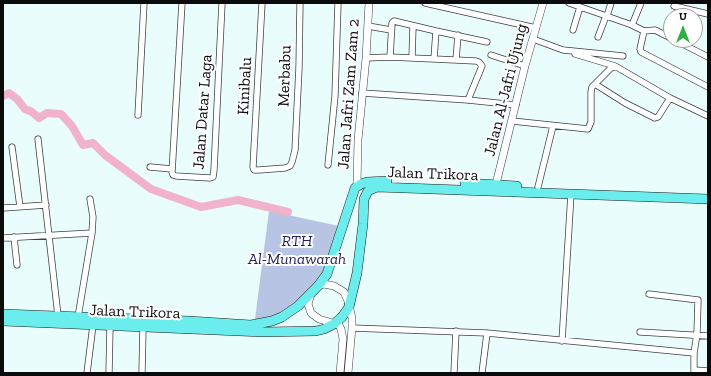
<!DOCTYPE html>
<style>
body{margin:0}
#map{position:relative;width:711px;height:376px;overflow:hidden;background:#eafdfd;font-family:"Zilla Slab",serif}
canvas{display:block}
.frame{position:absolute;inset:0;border:4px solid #0b0b0b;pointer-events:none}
.north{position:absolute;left:663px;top:8px;width:40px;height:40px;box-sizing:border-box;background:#fff;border:1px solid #9d9d9d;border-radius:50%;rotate:0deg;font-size:11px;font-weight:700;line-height:16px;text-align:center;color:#0b0b0b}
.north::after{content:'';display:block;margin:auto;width:14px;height:18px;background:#2faf47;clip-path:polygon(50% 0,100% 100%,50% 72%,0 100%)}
</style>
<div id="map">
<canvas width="711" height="376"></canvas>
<div class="frame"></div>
<div class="north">U</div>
</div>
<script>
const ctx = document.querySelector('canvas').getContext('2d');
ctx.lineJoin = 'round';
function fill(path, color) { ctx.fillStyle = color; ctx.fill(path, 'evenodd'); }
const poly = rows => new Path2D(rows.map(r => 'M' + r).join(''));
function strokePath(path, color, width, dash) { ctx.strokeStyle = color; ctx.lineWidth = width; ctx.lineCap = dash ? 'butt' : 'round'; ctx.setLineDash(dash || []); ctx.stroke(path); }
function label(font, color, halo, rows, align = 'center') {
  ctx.font = font + ' "Zilla Slab",serif'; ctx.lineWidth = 4; ctx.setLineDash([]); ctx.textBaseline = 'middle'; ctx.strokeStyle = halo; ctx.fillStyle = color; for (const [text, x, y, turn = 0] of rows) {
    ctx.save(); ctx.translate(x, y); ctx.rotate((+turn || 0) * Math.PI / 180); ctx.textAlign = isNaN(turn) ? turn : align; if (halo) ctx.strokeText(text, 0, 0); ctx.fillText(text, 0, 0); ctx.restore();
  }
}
const green = poly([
 [269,211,339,226,319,283,287,310,265,319,255,319]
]);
const river = poly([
 [3,96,9,93,17,99,25,109,32,112,39,118,47,113,61,114,72,126,83,145,93,143,105,155,151,189,201,207,238,200,288,212]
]);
const minor = poly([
 [182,3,172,172,173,175,176,176,210,178,213,177,214,170,222,3],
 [262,3,253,167,254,170,259,170,285,168,290,166,292,162,295,150,299,68,300,3],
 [425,3,536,28],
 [569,3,632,25,644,31,655,30,671,38],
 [674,6,708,14],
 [607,16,611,3],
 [632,25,641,3],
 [368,26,391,30],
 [573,30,580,7],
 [644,31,640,49,641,52,708,87],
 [598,37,606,16],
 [533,39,563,50,623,56],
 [675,40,708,57],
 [575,54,615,66],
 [491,55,525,66],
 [366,58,390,57],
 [412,58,413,26],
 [434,59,390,57,392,23,394,21,436,31],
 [456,60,458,35],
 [595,84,625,103,655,118,658,117,670,98],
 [362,93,468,100,516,105],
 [468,100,482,66,479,62,476,61,434,59,436,31,487,42],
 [138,115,144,3],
 [512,121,588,129,591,122,591,92,592,87,611,68,615,66,670,98,708,116],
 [38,139,58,316],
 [12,147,20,207],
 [328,165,335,96,338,3],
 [150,167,172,169],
 [538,187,553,126],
 [3,208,46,205],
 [14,237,17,265],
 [3,238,92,233],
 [649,294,698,300,697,334,694,353,694,373],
 [78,317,92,233,93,217,90,199],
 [352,328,487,333,694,353],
 [640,332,708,336],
 [562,341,571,194],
 [694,370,708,371],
 [87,373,93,325],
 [109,373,110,326],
 [142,373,143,327],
 [454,373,456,331],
 [482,373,487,333]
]);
const tertiary = poly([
 [496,184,525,66,543,3],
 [357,186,358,140,366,58,369,3],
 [318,286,324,284,334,286,344,292,348,301,352,318,352,328,348,373],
 [311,294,308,304,311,313,319,319,339,325,341,329,343,339,340,373]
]);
const primary = poly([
 [465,183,517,186],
 [3,314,189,321,251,325,272,321,282,317,298,306,318,286,327,274,355,188,361,184,367,182,387,181],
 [3,321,263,332,316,331,324,329,334,324,342,317,349,307,357,273,363,224,364,199,368,191,377,187,708,199]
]);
const streetNames = [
 ["Merbabu",285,76,-88],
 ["Kinibalu",245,86,-87],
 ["Jalan Al-Jafri Ujung",506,90,-76],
 ["Jalan Jafri Zam Zam 2",349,94,-86],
 ["Jalan Datar Laga",203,112,-86],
 ["Jalan Trikora",433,174,2],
 ["Jalan Trikora",135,312,2]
];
const parkNames = [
 ["RTH",297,241],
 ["Al-Munawarah",297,259]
];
fill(green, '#b7c4e4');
strokePath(river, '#f0b3cb', 8);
strokePath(minor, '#3e3e3e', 7);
strokePath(tertiary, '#3e3e3e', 8);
strokePath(primary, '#1c1c1c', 10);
strokePath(minor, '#fff', 5.5);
strokePath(tertiary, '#fff', 7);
strokePath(primary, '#6aedec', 9);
label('16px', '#0b0b0b', '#fff', streetNames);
label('italic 16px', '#23215c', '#fff', parkNames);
</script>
